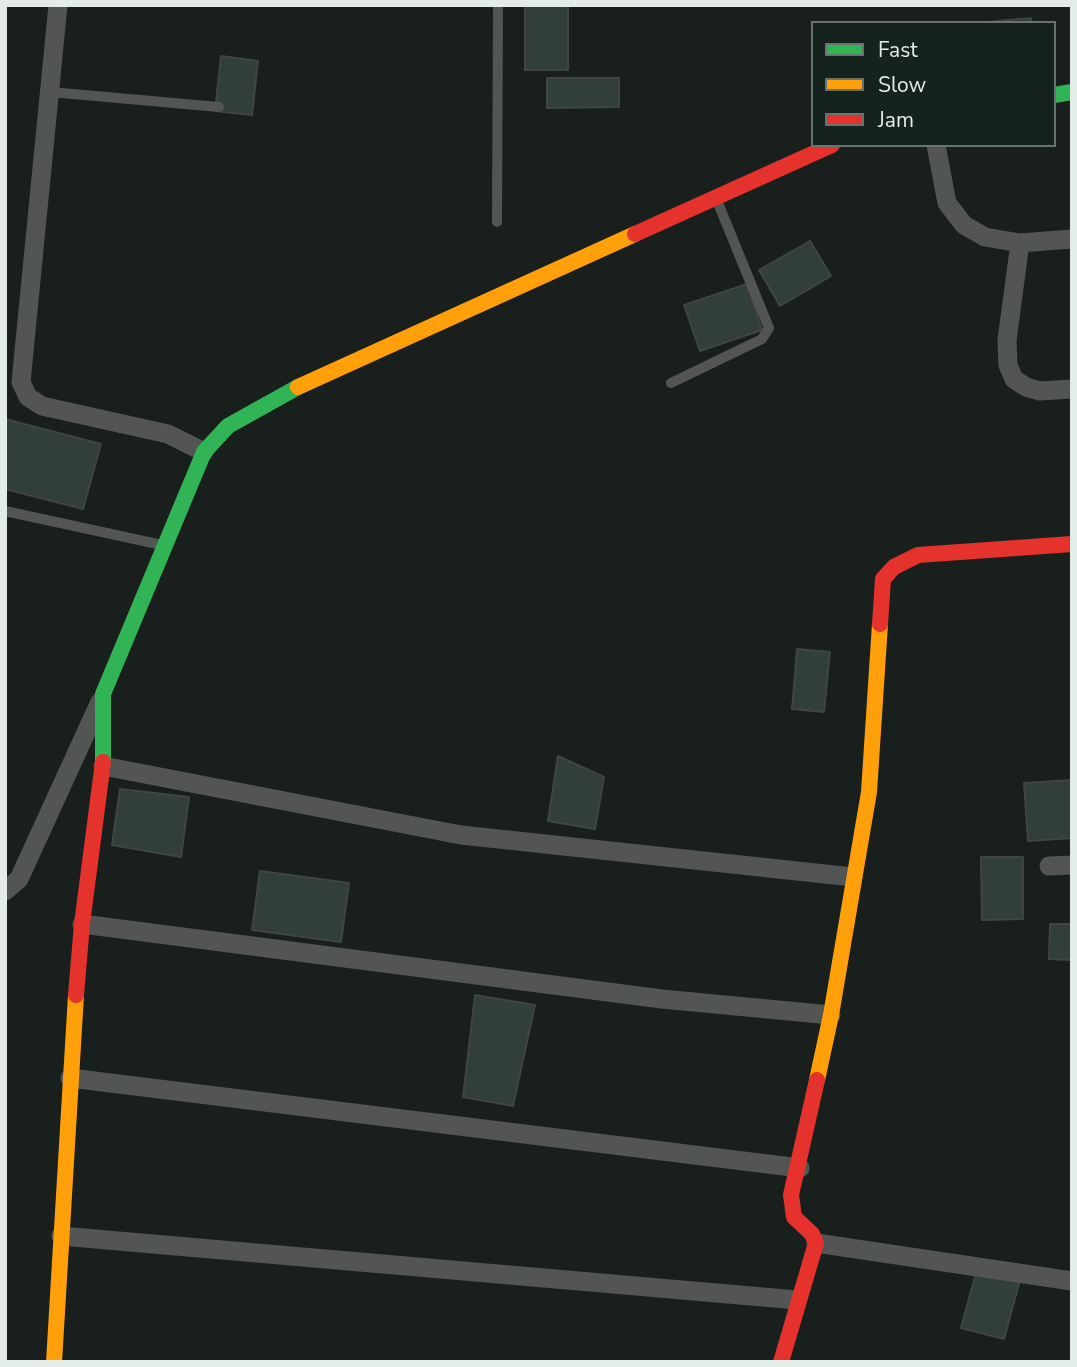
<!DOCTYPE html>
<style>
body{margin:0}
#map{position:relative;width:1077px;height:1367px;overflow:hidden;background:#191f1c;font-family:"Nunito Sans",sans-serif}
canvas{display:block}
.frame{position:absolute;inset:0;border:7px solid #e4ece8;pointer-events:none}
.legend{position:absolute;left:811px;top:21px;width:245px;height:126px;box-sizing:border-box;background:#16221d;border:2px solid #68736e;margin:0;padding:9px 12px;list-style:none;font-size:21px;color:#e4ece8}
.legend li{display:flex;align-items:center;gap:14px;height:35px}
.legend b{width:35px;border:2px solid #68736e}
</style>
<div id="map">
<canvas width="1077" height="1367"></canvas>
<div class="frame"></div>
<ul class="legend">
<li><b style="height:9px;background:#30b455"></b>Fast</li>
<li><b style="height:9px;background:#ff9f0a"></b>Slow</li>
<li><b style="height:9px;background:#e5322d"></b>Jam</li>
</ul>
</div>
<script>
const ctx = document.querySelector('canvas').getContext('2d');
ctx.lineJoin = 'round';
function fill(path, color) { ctx.fillStyle = color; ctx.fill(path, 'evenodd'); }
const poly = rows => new Path2D(rows.map(r => 'M' + r).join(''));
function strokePath(path, color, width, dash) { ctx.strokeStyle = color; ctx.lineWidth = width; ctx.lineCap = dash ? 'butt' : 'round'; ctx.setLineDash(dash || []); ctx.stroke(path); }
const building = poly([
 [525,5,568,5,568,70,525,70,525,5],
 [1031,18,1032,23,987,23,987,22,1031,18],
 [221,56,258,61,252,115,215,111,221,56],
 [547,78,619,78,619,107,547,108,547,78],
 [810,241,831,276,780,306,759,270,810,241],
 [747,284,762,330,700,351,684,305,747,284],
 [5,419,101,444,83,509,5,489,5,419],
 [797,649,830,652,824,712,792,709,797,649],
 [558,756,604,777,595,829,548,821,558,756],
 [1072,780,1072,838,1028,841,1024,783,1072,780],
 [120,789,189,797,181,857,112,845,120,789],
 [981,857,1023,857,1023,919,982,920,981,857],
 [260,871,349,883,341,942,252,930,260,871],
 [1050,924,1072,924,1072,960,1049,959,1050,924],
 [475,995,535,1005,513,1106,463,1097,475,995],
 [977,1269,1020,1280,1004,1339,961,1328,977,1269]
]);
const lane = poly([
 [50,92,219,107],
 [497,222,498,5],
 [671,383,762,339,769,328,716,198],
 [5,511,162,545]
]);
const street = poly([
 [58,5,21,382,28,397,42,406,168,434,204,452],
 [936,145,947,203,964,225,985,237,1020,243,1072,239],
 [1020,243,1007,340,1008,365,1014,379,1026,387,1040,391,1072,389],
 [103,766,461,835,853,877],
 [1049,866,1072,865],
 [5,891,19,879,100,702],
 [82,924,662,999,831,1015],
 [70,1078,800,1168],
 [61,1236,797,1300],
 [816,1243,1072,1281]
]);
const fast = poly([
 [1054,95,1072,92],
 [103,762,103,694,204,452,228,426,298,387]
]);
const slow = poly([
 [298,387,635,234],
 [817,1080,831,1015,869,792,880,624],
 [54,1362,76,995]
]);
const jam = poly([
 [635,234,832,145],
 [880,624,883,579,894,567,918,555,1072,544],
 [76,995,82,924,103,762],
 [781,1362,816,1243,812,1234,794,1217,791,1195,817,1080]
]);
fill(building, '#323e39');
strokePath(building, '#404542', 2);
strokePath(lane, '#525554', 10);
strokePath(street, '#525554', 19);
strokePath(fast, '#30b455', 16);
strokePath(slow, '#ff9f0a', 16);
strokePath(jam, '#e5322d', 16);
</script>
